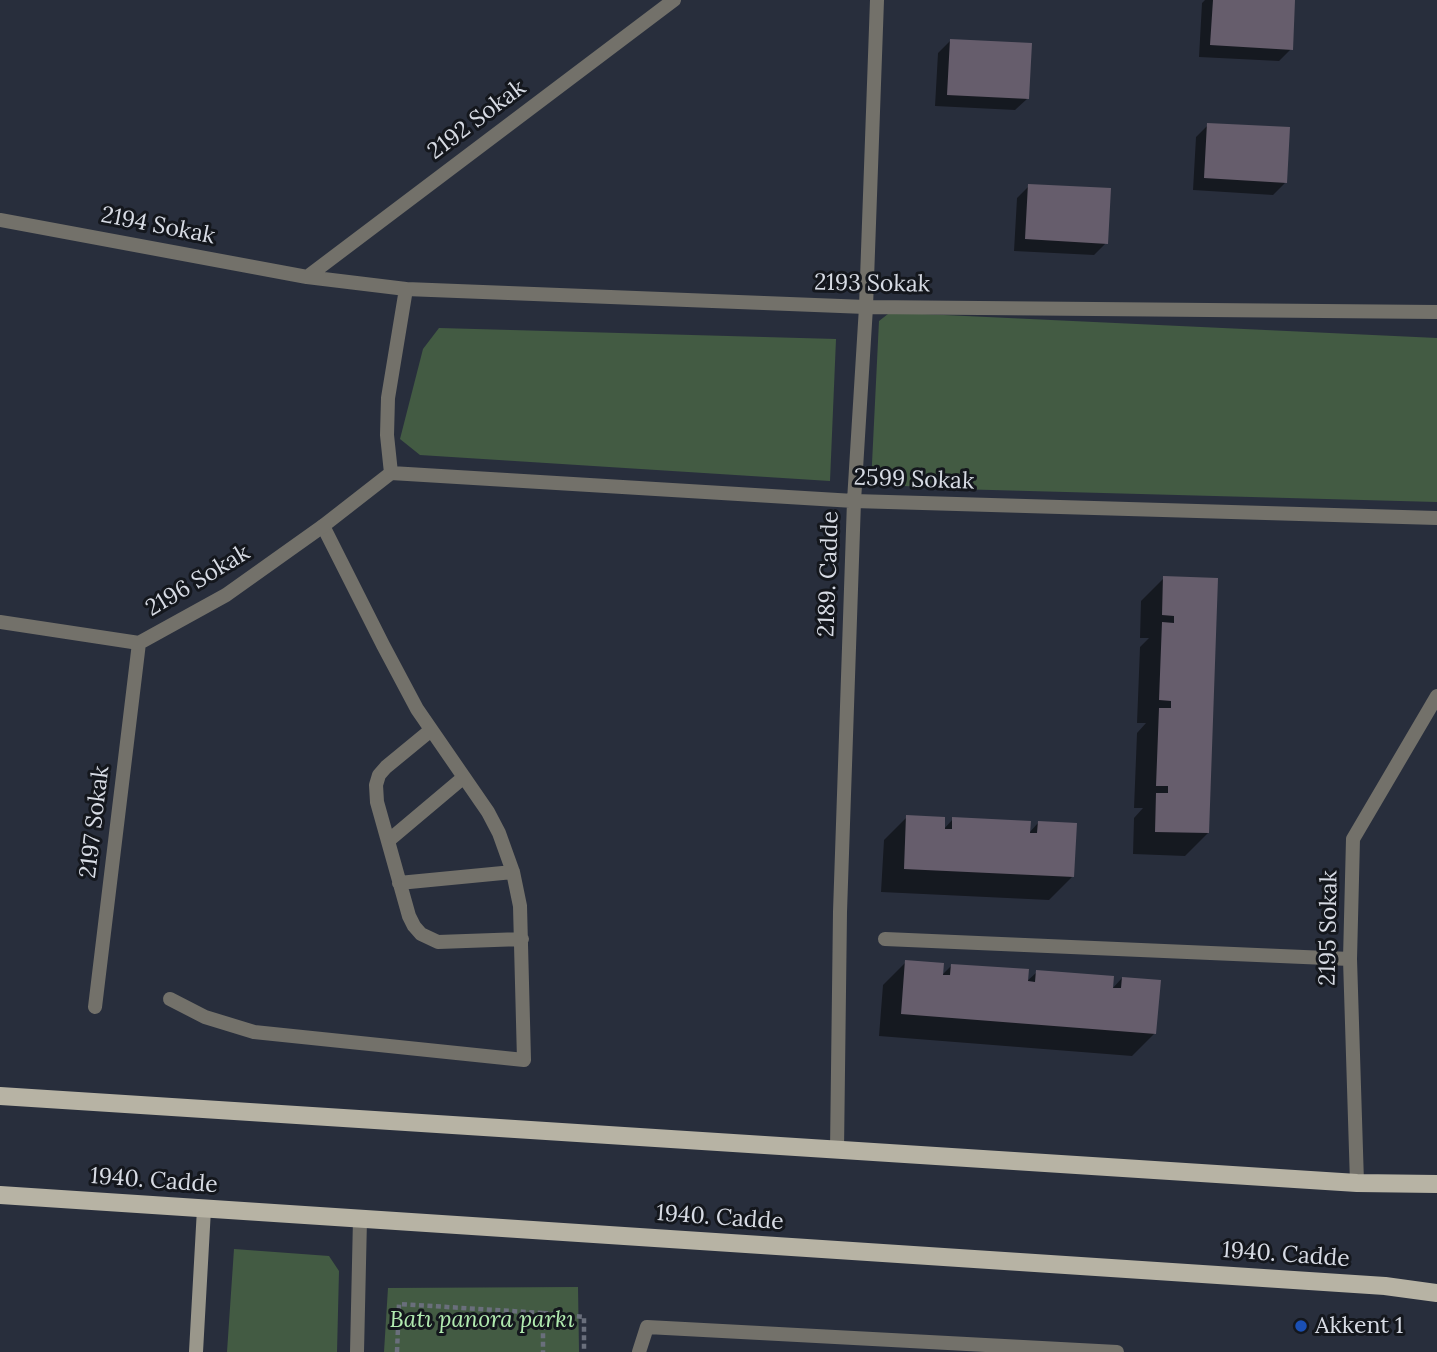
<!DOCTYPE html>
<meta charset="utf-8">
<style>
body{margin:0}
canvas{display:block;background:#282e3c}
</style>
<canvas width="1437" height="1352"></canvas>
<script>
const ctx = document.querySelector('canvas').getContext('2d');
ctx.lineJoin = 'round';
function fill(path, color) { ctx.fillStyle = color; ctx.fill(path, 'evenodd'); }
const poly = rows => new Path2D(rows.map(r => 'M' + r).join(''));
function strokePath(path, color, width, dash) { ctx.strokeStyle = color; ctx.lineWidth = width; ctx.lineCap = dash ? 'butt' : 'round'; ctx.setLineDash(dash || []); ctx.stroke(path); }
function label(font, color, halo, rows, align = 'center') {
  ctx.font = font + ' Lora,serif'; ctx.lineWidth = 6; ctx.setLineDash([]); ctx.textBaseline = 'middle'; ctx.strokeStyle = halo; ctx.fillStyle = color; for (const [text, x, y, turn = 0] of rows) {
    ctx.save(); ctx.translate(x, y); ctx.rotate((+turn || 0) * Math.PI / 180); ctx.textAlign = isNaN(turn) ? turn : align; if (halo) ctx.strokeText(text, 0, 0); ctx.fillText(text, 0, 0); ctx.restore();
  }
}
const green = poly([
 [901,313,1437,338,1437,502,955,489,871,484,879,321,888,314],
 [439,328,836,339,830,481,420,455,400,439,423,349],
 [234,1249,329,1256,339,1271,337,1352,227,1352],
 [578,1287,579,1352,384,1352,388,1288]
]);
const shadow = poly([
 [1205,0,1294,0,1291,49,1279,61,1199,57,1202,3],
 [950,41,1027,99,1015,110,935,106,938,53],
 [1208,125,1285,183,1273,195,1193,190,1196,137],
 [1029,186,1106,243,1094,255,1014,251,1017,198],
 [1164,578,1216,580,1208,833,1185,856,1133,854,1134,818,1143,808,1134,808,1137,733,1146,723,1137,723,1140,647,1149,638,1140,638,1141,601],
 [907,817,943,830,953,819,1028,834,1038,823,1072,877,1049,900,881,892,884,840],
 [906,962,941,976,952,965,1026,982,1037,972,1112,989,1122,978,1155,1033,1132,1056,879,1036,883,985]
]);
const building = poly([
 [1213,0,1295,0,1293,50,1210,45],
 [950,39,1032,43,1029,99,947,95],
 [1207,123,1290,127,1287,183,1204,178],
 [1028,184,1111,188,1108,244,1025,239],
 [1163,576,1218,578,1209,833,1155,832,1156,793,1168,793,1168,786,1156,786,1159,708,1171,708,1171,701,1159,700,1162,622,1174,623,1174,616,1162,615],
 [906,815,945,817,945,829,952,829,952,817,1031,821,1030,833,1037,833,1038,821,1077,823,1074,877,904,869],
 [905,960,944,963,943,975,950,975,951,964,1029,969,1028,981,1035,982,1036,970,1114,976,1113,988,1121,988,1122,977,1161,980,1156,1034,901,1014]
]);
const path = poly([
 [543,1313,584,1317,584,1352],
 [397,1352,399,1304,543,1313,543,1352]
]);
const lane = poly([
 [431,730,386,767,379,775,376,785,377,802,409,916,414,926,421,934,438,942,522,939],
 [388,841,464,777],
 [399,883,513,872],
 [170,999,205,1017,254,1032,524,1060,520,906,513,872,499,833,488,812,417,709,383,645,323,526]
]);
const street = poly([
 [0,220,307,277,406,289,866,307,1437,312],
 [307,277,674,0],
 [391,473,854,501,1437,518],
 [391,473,387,435,388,398,406,289],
 [0,622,139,643,226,595,323,526,391,473],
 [885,939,1350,959],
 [95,1007,139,643],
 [837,1150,840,912,854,501,866,307,877,0],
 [1357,1183,1350,959,1353,839,1437,696],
 [357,1352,360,1219],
 [639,1352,647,1327,1117,1352]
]);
const secondary = poly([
 [196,1352,204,1209]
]);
const primary = poly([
 [0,1096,1357,1183,1437,1184],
 [0,1195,1385,1286,1437,1293]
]);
const markers = [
 [1301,1326,7,"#1a4fb4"]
];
const streetNames = [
 ["2192 Sokak",477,120,-37],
 ["2194 Sokak",158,226,11],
 ["2193 Sokak",872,284,1],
 ["2599 Sokak",914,480,2],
 ["2189. Cadde",829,574,-88],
 ["2196 Sokak",198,581,-31],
 ["2197 Sokak",95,822,-83],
 ["2195 Sokak",1329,928,-89],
 ["1940. Cadde",154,1181,4],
 ["1940. Cadde",720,1218,4],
 ["1940. Cadde",1286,1255,4]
];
const parkNames = [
 ["Batı panora parkı",482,1320]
];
const poiNames = [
 ["Akkent 1",1315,1326]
];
fill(green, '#435b43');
fill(shadow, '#0007');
fill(building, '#665d6c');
strokePath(path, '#6a6f7c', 4.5, [5, 3.5]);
strokePath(lane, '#73716a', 14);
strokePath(street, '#73716a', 14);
strokePath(secondary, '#9a978b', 14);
strokePath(primary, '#b7b3a4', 18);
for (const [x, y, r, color] of markers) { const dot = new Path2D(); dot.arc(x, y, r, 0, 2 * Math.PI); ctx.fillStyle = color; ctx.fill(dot); strokePath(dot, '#14171d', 2.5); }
label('23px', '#d7dbe4', '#14171d', streetNames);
label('italic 23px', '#b1ebb0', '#14171d', parkNames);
label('23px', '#d7dbe4', '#14171d', poiNames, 'left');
</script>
